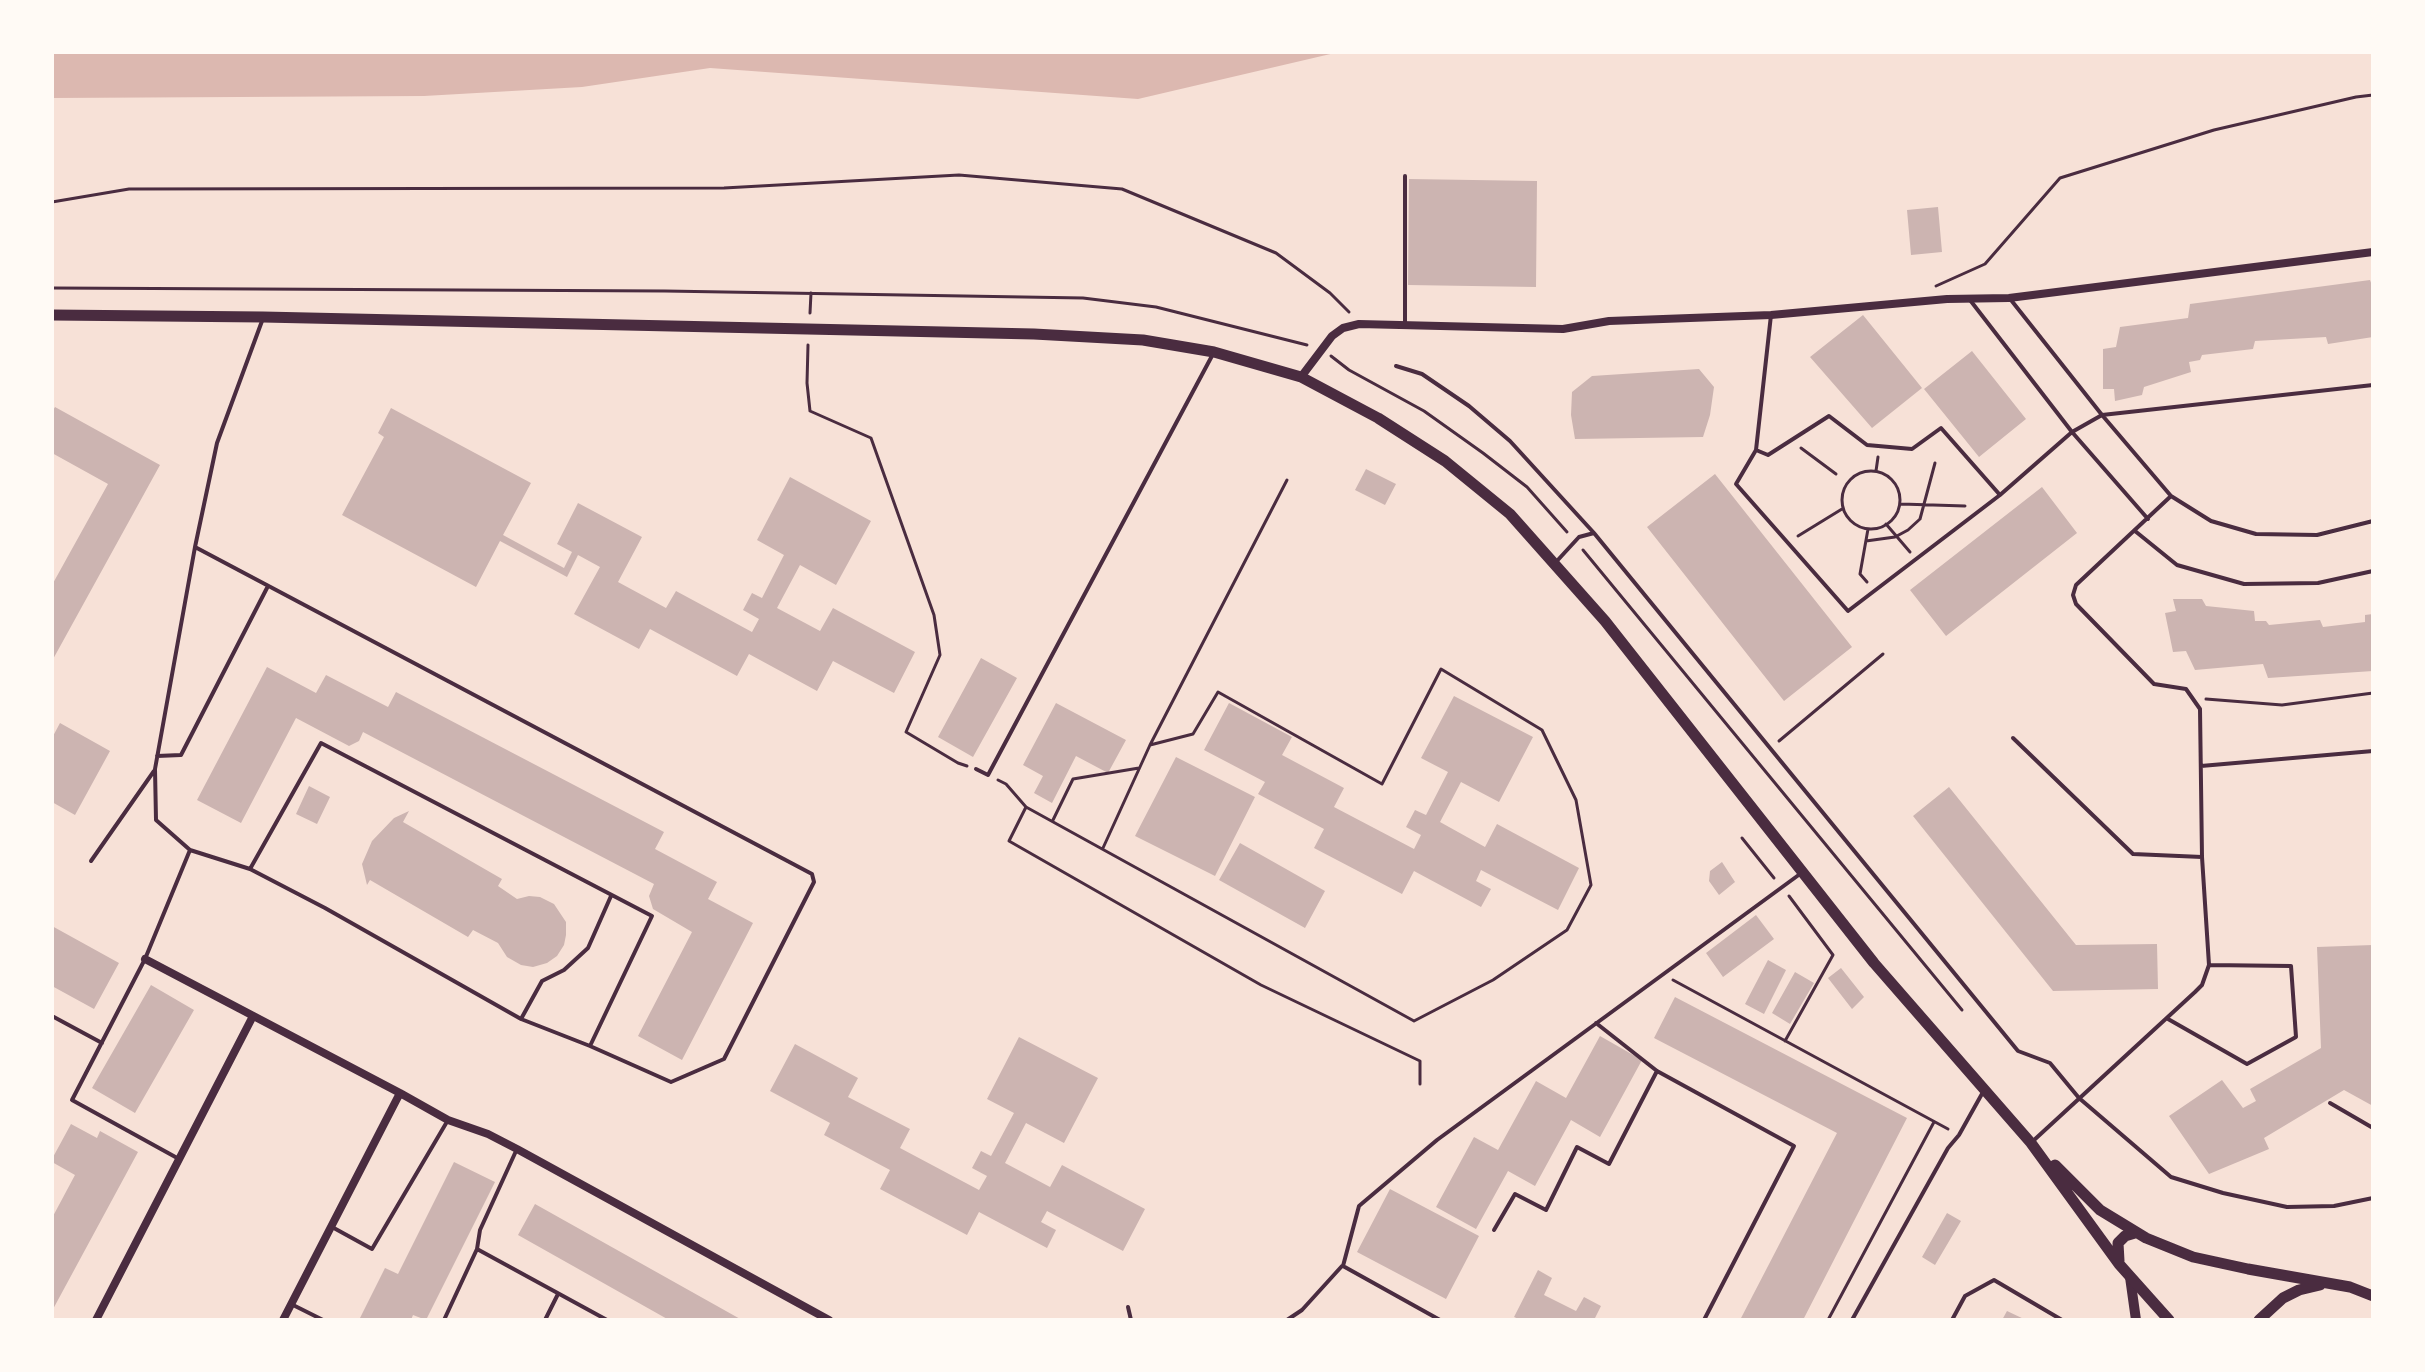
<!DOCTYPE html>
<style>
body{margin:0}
#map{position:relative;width:2425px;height:1372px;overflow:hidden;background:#f7e1d7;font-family:Overpass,sans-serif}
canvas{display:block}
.frame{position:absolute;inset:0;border:54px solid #fffaf5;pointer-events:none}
</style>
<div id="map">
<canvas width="2425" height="1372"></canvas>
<div class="frame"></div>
</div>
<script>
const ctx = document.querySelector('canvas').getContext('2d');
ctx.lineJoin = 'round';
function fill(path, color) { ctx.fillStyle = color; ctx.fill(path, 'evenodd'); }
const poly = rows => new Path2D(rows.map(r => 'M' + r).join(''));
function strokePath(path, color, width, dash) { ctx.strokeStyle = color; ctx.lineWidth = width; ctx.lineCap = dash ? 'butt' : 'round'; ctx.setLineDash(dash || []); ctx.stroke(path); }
const water = poly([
 [52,52,1339,52,1138,99,710,68,582,87,424,96,52,98]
]);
const building = poly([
 [1409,179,1537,181,1536,287,1408,285],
 [1938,207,1942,252,1911,255,1907,210],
 [2370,280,2373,288,2373,337,2328,344,2326,337,2255,341,2253,349,2202,355,2200,360,2189,362,2191,372,2144,387,2142,395,2115,401,2114,389,2103,389,2103,349,2116,347,2120,327,2188,318,2190,304],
 [1863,315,1922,388,1872,428,1810,357],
 [1972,351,2026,419,1979,457,1924,389],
 [1699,369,1714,387,1710,415,1703,437,1575,439,1571,415,1572,392,1592,376],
 [55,407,160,465,52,661,52,585,108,484,52,453,52,412],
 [391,408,531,483,503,535,564,568,572,552,557,544,578,503,642,537,618,582,666,608,676,591,752,632,759,619,743,610,752,593,762,598,784,555,757,540,790,477,871,521,836,585,800,565,777,608,820,631,833,608,915,652,894,693,833,661,817,691,749,654,737,676,650,629,639,649,574,614,600,567,578,555,567,577,500,541,476,587,342,515,384,437,378,433],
 [1366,469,1396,484,1385,505,1355,490],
 [1715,474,1852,647,1784,701,1647,527],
 [2042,487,2077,533,1946,636,1910,590],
 [2173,599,2202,599,2206,606,2254,611,2255,621,2266,621,2269,625,2320,620,2323,627,2365,622,2365,615,2373,614,2373,671,2268,678,2263,664,2195,670,2186,651,2173,652,2165,613,2176,611],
 [981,658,1017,678,973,757,938,737],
 [267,667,316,693,326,675,388,707,396,692,664,832,655,849,717,882,708,899,753,923,682,1060,638,1036,692,932,653,909,649,896,654,884,363,732,359,741,349,746,296,718,241,823,197,800],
 [1454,696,1533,737,1499,802,1461,782,1440,822,1485,847,1497,824,1579,868,1558,910,1481,870,1476,881,1491,889,1481,907,1414,871,1402,894,1314,848,1324,829,1258,794,1265,782,1204,750,1229,703,1292,737,1282,755,1344,788,1334,807,1414,849,1421,835,1406,827,1415,810,1426,815,1448,772,1421,758],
 [1056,703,1126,740,1108,773,1076,756,1052,803,1034,793,1043,776,1023,765],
 [60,723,110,751,75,815,52,802,52,738],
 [1176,757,1255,797,1215,876,1135,836],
 [309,786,330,797,317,824,296,814],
 [1949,787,2076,945,2157,944,2158,989,2053,991,1913,816],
 [409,811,403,822,502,879,498,886,517,899,529,896,540,897,554,904,566,922,566,935,564,945,557,956,547,963,533,967,521,965,507,957,498,943,473,930,468,937,370,880,367,885,362,864,372,841,394,818],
 [1240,843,1325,891,1305,928,1219,880],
 [1722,862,1735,882,1719,895,1709,881,1710,871],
 [1756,915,1774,939,1723,977,1706,953],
 [52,926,119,963,94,1009,52,986],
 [2373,945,2373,1106,2344,1090,2264,1138,2269,1149,2209,1174,2169,1116,2222,1080,2243,1108,2256,1101,2250,1089,2321,1048,2317,947],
 [1768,960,1786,970,1764,1014,1745,1004],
 [1841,968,1864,997,1852,1009,1828,978],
 [1795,972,1814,983,1790,1024,1772,1013],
 [151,985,194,1010,135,1113,92,1088],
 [1675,997,1907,1118,1803,1320,1740,1320,1837,1133,1654,1038],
 [1600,1036,1642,1060,1600,1137,1571,1120,1535,1186,1508,1171,1476,1229,1436,1207,1474,1137,1498,1150,1536,1081,1566,1098],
 [1019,1037,1098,1078,1064,1143,1026,1123,1005,1163,1050,1187,1062,1165,1145,1209,1123,1251,1047,1211,1041,1222,1056,1230,1047,1248,979,1212,967,1235,880,1189,890,1170,824,1135,830,1123,770,1091,795,1044,858,1078,848,1097,910,1129,900,1148,979,1190,987,1176,972,1168,981,1151,991,1156,1014,1113,987,1099],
 [71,1124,97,1138,100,1131,138,1152,52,1311,52,1218,75,1175,52,1162,52,1159],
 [454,1162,495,1182,426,1320,413,1315,411,1320,359,1320,385,1268,398,1274],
 [1390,1189,1479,1236,1446,1299,1357,1252],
 [535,1204,742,1320,669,1320,518,1235],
 [1947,1213,1961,1221,1935,1265,1922,1257],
 [1538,1270,1552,1278,1544,1295,1576,1311,1584,1297,1601,1306,1594,1320,1521,1320,1514,1317],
 [2007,1311,2026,1320,2002,1320]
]);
const path = poly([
 [52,202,129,189,724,188,959,175,1122,189,1276,253,1330,293,1349,312],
 [1936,286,1985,264,2060,178,2214,130,2356,97,2373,95],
 [52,288,665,291,1083,298,1156,307,1307,345],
 [810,313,811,293],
 [808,345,807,383,810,411,871,438,934,615,940,655,906,732,958,763,967,766],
 [1331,356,1349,370,1424,411,1483,453,1527,487,1567,532],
 [1801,448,1836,474],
 [1876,471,1878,457],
 '1842 500a29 29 0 1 1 58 0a29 29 0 1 1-58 0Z',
 [1901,504,1965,506],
 [1886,524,1910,552],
 [1798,536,1842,509],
 [1866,541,1895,537,1908,530,1920,519,1935,463],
 [1583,550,1962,1010],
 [1867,582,1860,574,1868,529],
 [2206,699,2282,705,2373,693],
 [1779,741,1883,654],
 [998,780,1006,784,1026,807,1414,1021,1493,980,1567,930,1591,885,1576,800,1542,730,1441,669,1382,784,1218,692,1193,734,1150,745],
 [1026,807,1009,841,1261,985,1420,1061,1420,1084],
 [1053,820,1073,779,1139,768],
 [1742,838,1774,878],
 [1103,848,1150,745,1287,480],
 [1673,980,1948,1129],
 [1785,1041,1833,955,1789,896],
 [1828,1320,1934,1122]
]);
const service = poly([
 [1405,176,1405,325],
 [1970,300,2072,432,2148,519],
 [2011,300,2102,415,2171,496,2211,521,2256,534,2317,535,2373,521],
 [1771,315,1756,450,1736,484,1848,611,2000,495,2072,432,2102,415,2373,385],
 [1396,366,1422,374,1469,406,1510,441,1594,533],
 [1756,450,1768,455,1829,416,1867,445,1912,449,1941,428,2000,495],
 [2135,531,2177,565,2244,584,2318,583,2373,571],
 [1556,562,1579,537,1594,533,2018,1051,2050,1063,2079,1098,2171,1177,2223,1193,2287,1207,2334,1206,2373,1198],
 [2013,738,2133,854,2202,857],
 [157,756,181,755,268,586],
 [2201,766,2373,751],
 [976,769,988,775,1213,354],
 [190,850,250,869,321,743,652,916,590,1046,671,1082,724,1059,814,882,812,874,195,547],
 [91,861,154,771],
 [250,869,325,908,521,1019,590,1046],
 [52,1016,102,1043],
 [521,1019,542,981,564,970,588,948,611,896],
 [2168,1019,2247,1064,2296,1037,2291,966,2209,965],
 [1596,1023,1657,1071,1794,1146,1704,1320],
 [2330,1103,2373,1128],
 [2033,1141,2195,992,2202,985,2209,965,2202,857,2200,709,2186,689,2154,684,2076,604,2073,595,2076,585,2171,496],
 [516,1151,480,1230,477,1249,607,1320],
 [179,1159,72,1100,145,959,190,850,156,820,155,769,195,547,217,443,262,321],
 [332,1227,372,1249,448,1120],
 [1494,1230,1515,1194,1546,1210,1577,1147,1609,1164,1657,1071],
 [293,1305,323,1320],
 [1128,1307,1131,1320],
 [444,1320,477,1249],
 [545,1320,558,1294],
 [1287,1320,1302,1310,1342,1266],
 [1440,1320,1343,1266,1359,1206,1437,1140,1800,874],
 [1852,1320,1948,1148,1959,1135,1983,1092],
 [1952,1320,1965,1296,1994,1280,2062,1320]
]);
const minor = poly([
 [1301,377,1332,336,1343,328,1359,324,1563,329,1609,321,1771,315,1947,299,2009,298,2373,252],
 [145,959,400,1093,448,1120,488,1134,517,1149,829,1320],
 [96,1320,253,1016],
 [283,1320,400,1093]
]);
const tertiary = poly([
 [2130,1277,2136,1320]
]);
const secondary = poly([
 [52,315,263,317,1034,334,1143,340,1214,352,1301,377,1378,418,1445,461,1510,514,1605,621,1874,963,2031,1143,2119,1264,2169,1320],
 [2055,1165,2100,1210,2146,1238,2193,1257,2248,1269,2350,1287,2373,1296],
 [2119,1261,2118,1243,2125,1236,2135,1233],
 [2259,1320,2283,1298,2299,1290,2320,1285]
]);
fill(water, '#dcb8b0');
fill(building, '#ccb4b1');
strokePath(path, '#4a2c40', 3);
strokePath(service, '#4a2c40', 4);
strokePath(minor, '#4a2c40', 8);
strokePath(tertiary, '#4a2c40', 10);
strokePath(secondary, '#4a2c40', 11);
</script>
